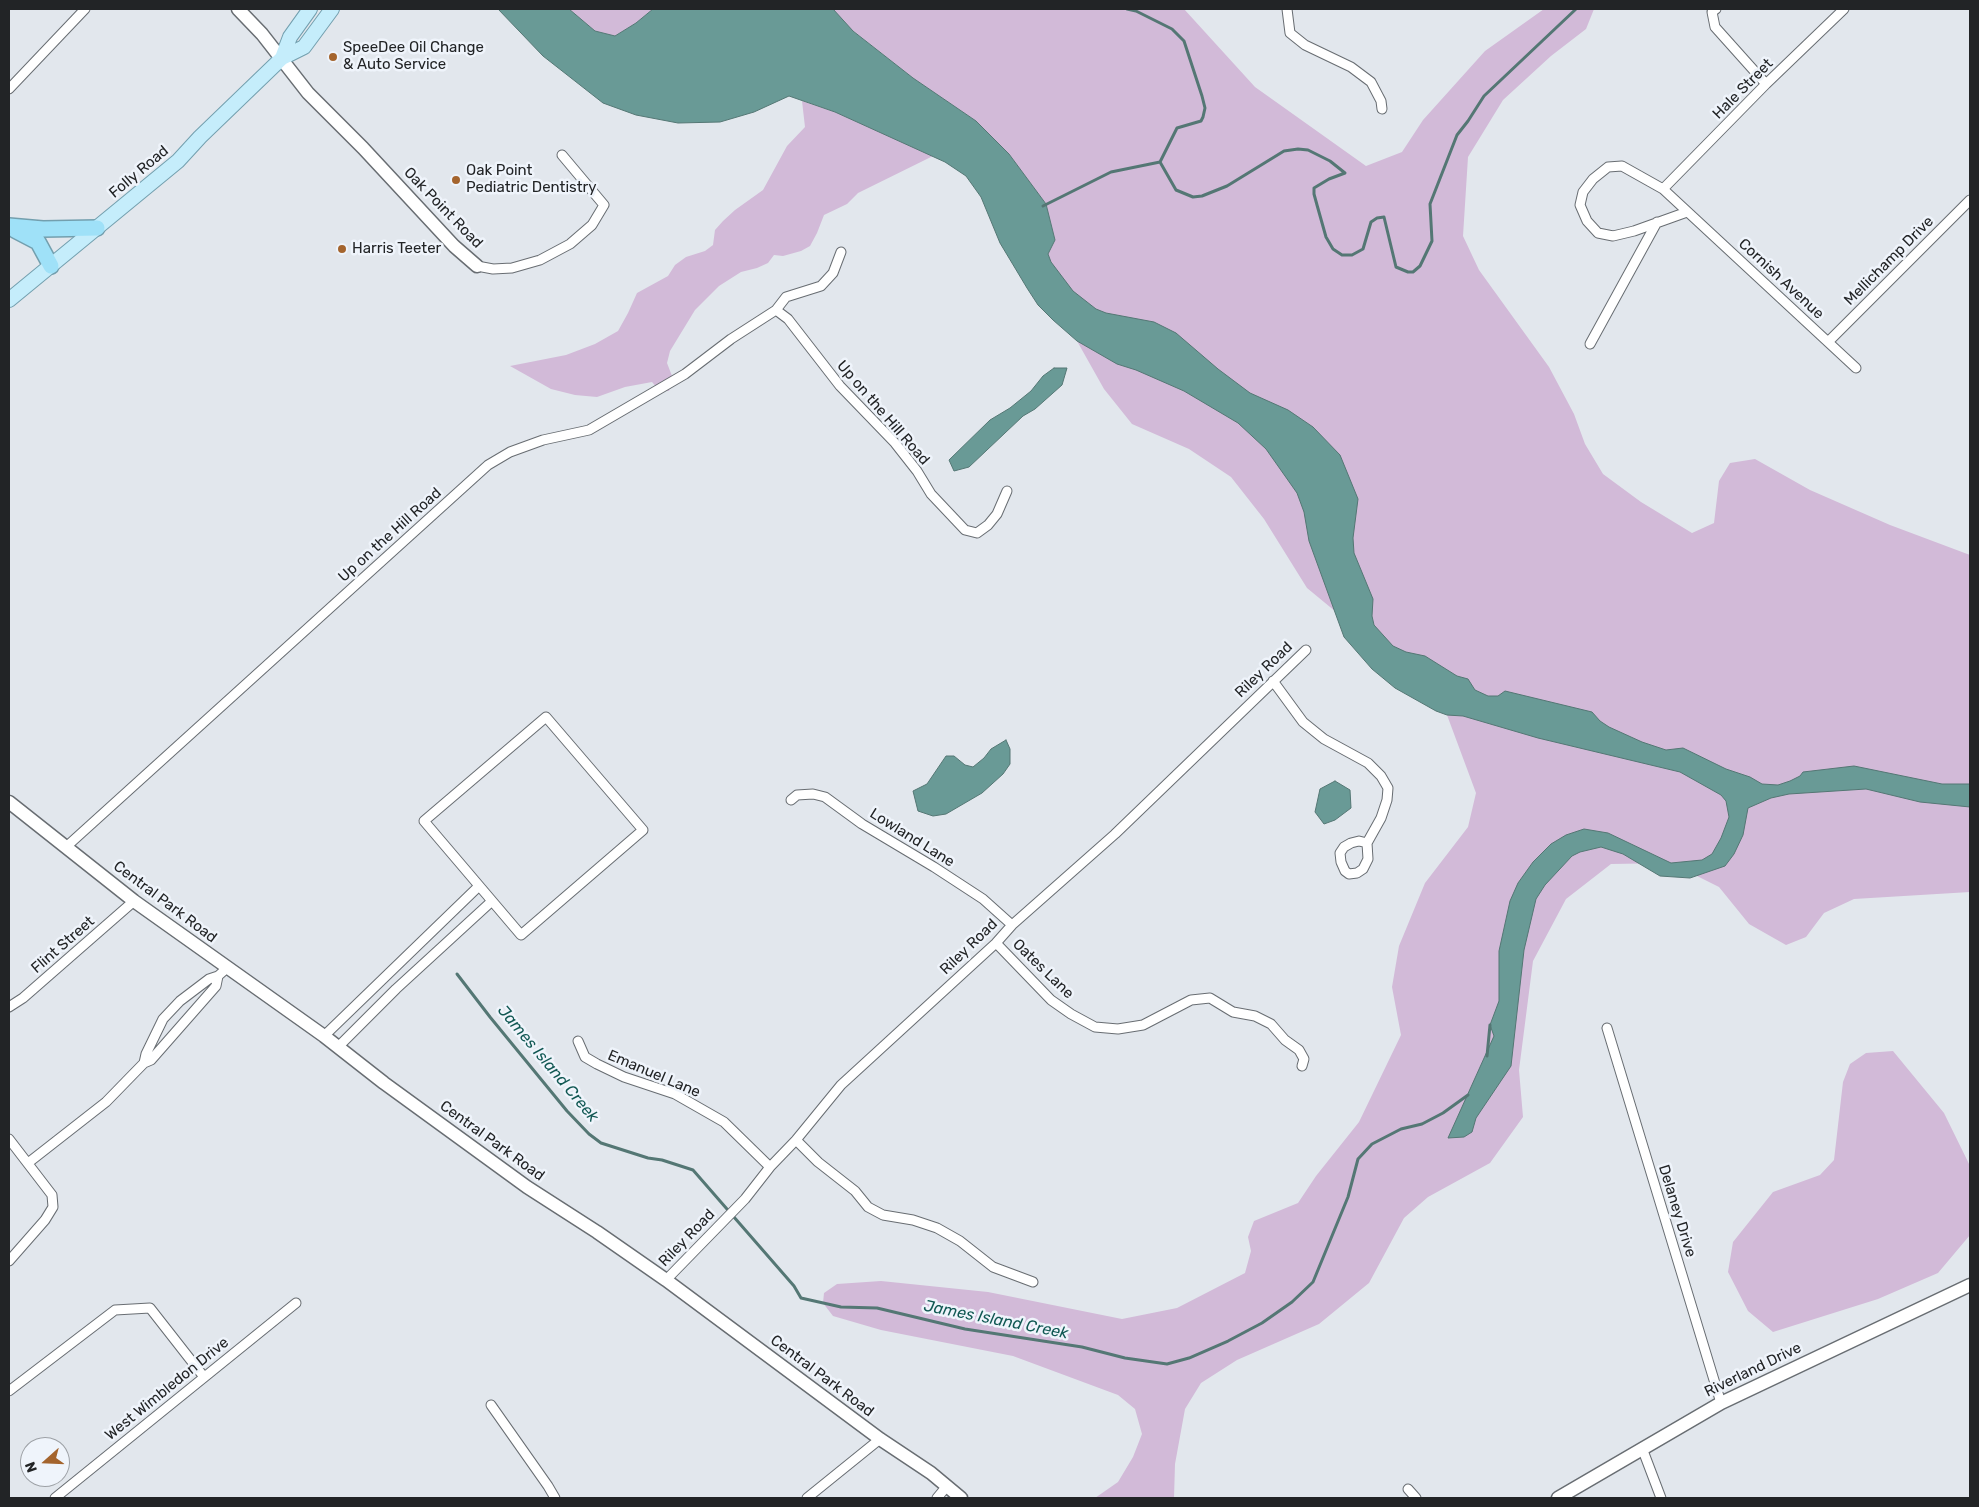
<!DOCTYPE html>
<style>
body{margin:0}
#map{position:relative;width:1979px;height:1507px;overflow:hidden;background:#e2e7ed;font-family:Rubik,sans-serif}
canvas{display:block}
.frame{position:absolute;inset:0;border:10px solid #222426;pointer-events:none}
.north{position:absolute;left:20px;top:1437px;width:50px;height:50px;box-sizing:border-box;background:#eff4fb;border:1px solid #9da1a6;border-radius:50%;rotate:250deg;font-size:14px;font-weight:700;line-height:20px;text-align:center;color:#222426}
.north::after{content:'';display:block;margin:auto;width:18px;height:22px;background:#a4642d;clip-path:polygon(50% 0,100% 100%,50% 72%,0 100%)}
</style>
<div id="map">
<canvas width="1979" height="1507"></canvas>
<div class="frame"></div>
<div class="north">N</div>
</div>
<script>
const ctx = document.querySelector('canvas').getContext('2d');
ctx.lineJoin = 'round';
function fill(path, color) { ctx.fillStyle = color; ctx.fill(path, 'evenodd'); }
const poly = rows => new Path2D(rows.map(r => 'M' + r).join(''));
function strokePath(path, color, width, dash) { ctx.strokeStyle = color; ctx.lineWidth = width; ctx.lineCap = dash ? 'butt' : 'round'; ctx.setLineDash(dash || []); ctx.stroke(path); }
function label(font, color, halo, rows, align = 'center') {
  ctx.font = font + ' Rubik,sans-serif'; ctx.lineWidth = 5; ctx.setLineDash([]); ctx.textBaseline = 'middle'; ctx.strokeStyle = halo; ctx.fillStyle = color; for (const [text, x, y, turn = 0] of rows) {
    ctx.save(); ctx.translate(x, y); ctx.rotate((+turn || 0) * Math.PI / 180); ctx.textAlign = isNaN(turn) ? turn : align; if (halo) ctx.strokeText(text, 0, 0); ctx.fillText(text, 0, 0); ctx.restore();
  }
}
const green = poly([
 [569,9,653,9,636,23,615,36,595,31],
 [832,9,1184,9,1255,87,1366,166,1402,152,1423,120,1485,51,1544,9,1594,9,1586,29,1551,56,1503,100,1468,157,1463,236,1479,270,1549,367,1574,414,1585,444,1603,474,1641,502,1692,533,1714,523,1719,481,1730,463,1755,459,1810,490,1890,525,1970,555,1970,892,1854,899,1824,913,1806,937,1786,945,1749,924,1719,887,1671,863,1611,864,1566,899,1533,961,1519,1070,1523,1117,1490,1163,1428,1197,1404,1218,1369,1283,1319,1324,1237,1360,1201,1383,1185,1409,1175,1464,1174,1498,1095,1498,1118,1482,1133,1457,1142,1434,1135,1409,1118,1395,1013,1356,881,1330,833,1316,823,1303,824,1293,837,1284,881,1281,988,1292,1122,1319,1177,1308,1245,1273,1251,1251,1248,1237,1254,1221,1298,1203,1316,1176,1359,1122,1401,1035,1392,987,1399,946,1425,883,1468,827,1476,793,1447,715,1416,678,1307,588,1264,519,1231,477,1189,449,1132,424,1104,389,1077,341,1048,254,1055,240,1046,204,1009,154,976,121,913,78,851,29],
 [802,101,835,112,933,156,858,193,847,204,824,215,817,233,810,246,801,251,783,256,774,255,768,263,757,268,741,272,719,286,695,310,670,351,667,363,672,376,669,391,659,390,652,382,625,387,597,397,575,395,551,389,510,366,566,355,595,344,618,331,628,313,637,293,668,276,675,265,686,257,705,251,713,245,715,230,723,221,735,210,763,190,787,146,805,127],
 [1893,1051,1944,1113,1970,1166,1970,1235,1938,1273,1878,1299,1773,1332,1748,1311,1728,1272,1733,1242,1773,1192,1820,1175,1834,1160,1843,1082,1850,1064,1866,1053]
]);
const water = poly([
 [498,9,569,9,595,31,615,36,636,23,653,9,833,9,853,31,913,78,976,121,1009,154,1046,204,1055,240,1048,254,1051,262,1073,291,1096,309,1106,313,1154,322,1176,333,1218,369,1250,393,1288,410,1313,427,1340,455,1358,499,1353,538,1354,553,1373,599,1372,616,1374,625,1393,646,1406,652,1425,656,1457,676,1468,679,1475,690,1488,696,1498,696,1505,691,1592,712,1600,721,1609,727,1642,742,1666,750,1683,748,1726,769,1750,777,1762,784,1778,785,1790,781,1800,776,1803,772,1854,766,1942,784,1970,784,1970,807,1920,802,1866,789,1789,794,1771,798,1748,808,1743,835,1734,854,1725,866,1690,878,1660,876,1623,854,1601,847,1580,852,1572,856,1545,885,1536,899,1524,950,1511,1066,1476,1118,1472,1132,1464,1137,1448,1138,1494,1036,1490,1025,1499,1001,1499,951,1510,901,1518,883,1533,862,1551,844,1566,835,1584,829,1608,833,1671,863,1702,860,1712,854,1721,838,1729,817,1726,801,1721,795,1680,772,1538,738,1463,716,1447,715,1436,711,1395,688,1372,669,1344,637,1309,541,1304,512,1297,493,1266,449,1238,423,1184,391,1136,370,1117,364,1077,341,1053,320,1038,305,1027,288,1000,243,981,197,966,176,945,162,835,112,789,96,754,112,720,122,678,123,636,115,603,103,543,56,498,9],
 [1054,368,1067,368,1062,385,1035,409,1023,416,969,467,954,471,949,460,990,420,1010,408,1031,391,1043,376,1054,368],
 [1006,740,1010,749,1010,764,1003,774,982,793,946,814,933,816,918,811,913,791,927,784,946,756,954,756,965,765,973,767,984,758,991,749,1006,740],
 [1335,781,1350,790,1351,808,1335,820,1324,824,1315,812,1320,789,1335,781]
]);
const stream = poly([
 [1127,9,1136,11,1172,29,1184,41,1202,96,1205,108,1203,117,1201,121,1177,128,1160,162],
 [1160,162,1176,190,1193,197,1202,196,1227,186,1284,151,1298,149,1308,150,1330,161,1345,173,1329,179,1314,188,1314,194,1317,205,1326,237,1333,249,1342,255,1352,255,1363,249,1371,222,1377,218,1384,217,1396,267,1408,272,1413,272,1420,266,1432,241,1430,204,1457,135,1468,121,1484,96,1576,9],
 [1043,206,1111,172,1160,162],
 [457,974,490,1017,567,1111,589,1134,601,1143,648,1158,662,1160,693,1170,794,1286,801,1298,841,1307,877,1308,965,1329,1082,1347,1125,1358,1167,1364,1189,1358,1228,1341,1262,1323,1292,1302,1313,1282,1348,1197,1358,1159,1372,1144,1401,1129,1422,1124,1443,1113,1468,1095],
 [1487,1056,1490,1025]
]);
const street = poly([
 [1287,9,1290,33,1305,45,1351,67,1371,82,1381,101,1382,109],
 [1716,9,1712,12,1715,27,1766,84],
 [9,89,85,9],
 [1663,189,1766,84,1844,9],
 [1687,212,1634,231,1613,236,1598,233,1587,221,1580,205,1583,192,1593,179,1608,167,1622,166,1663,189,1856,368],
 [477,266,493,269,512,268,540,260,570,244,592,225,604,205,562,155],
 [776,310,788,319,840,386,895,443,917,471,931,494,965,530,977,533,988,525,997,514,1007,491],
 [1828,342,1970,200],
 [1590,344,1657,222],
 [1273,681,1303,722,1324,739,1368,763,1381,776,1388,788,1387,800,1381,818,1367,843,1368,859,1363,869,1357,873,1349,874,1345,871,1341,862,1340,853,1344,847,1351,843,1359,841,1367,843],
 [546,717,643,830,521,935,424,821,546,717],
 [791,800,797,795,813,794,825,797,862,824,934,867,983,899,1012,925],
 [66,847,488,465,510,452,543,440,589,430,685,374,731,339,776,310,786,297,821,286,833,273,841,252],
 [996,943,1051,1000,1071,1014,1095,1027,1118,1029,1143,1025,1191,1000,1210,998,1233,1012,1255,1016,1271,1024,1285,1040,1299,1050,1304,1059,1302,1066],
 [218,976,216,986,151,1060,144,1063,146,1054,163,1019,180,1001,209,979,218,976,227,968],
 [9,1007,23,998,134,901],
 [1607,1028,1721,1403],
 [324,1036,479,886],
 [578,1041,585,1057,597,1064,624,1077,675,1094,724,1122,770,1167],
 [338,1047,396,989,492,901],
 [9,1139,52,1195,53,1207,45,1220,9,1261],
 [796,1140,818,1162,855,1191,868,1207,883,1215,913,1220,937,1228,960,1241,993,1267,1033,1282],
 [28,1163,106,1102,144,1063],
 [666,1280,745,1199,770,1167,796,1140,841,1085,996,943,1012,925,1115,834,1306,650],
 [9,1391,115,1310,150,1308,204,1377],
 [491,1405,548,1486,555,1498],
 [1642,1448,1661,1498],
 [1408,1489,1416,1498],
 [55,1498,296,1303],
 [807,1498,880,1439],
 [937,1498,947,1486]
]);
const secondary = poly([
 [238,9,262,34,308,93,363,148,454,246,477,266],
 [9,802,134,901,324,1036,384,1083,527,1187,597,1232,666,1280,880,1439,931,1473,961,1498],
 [1558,1498,1721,1403,1970,1285]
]);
const primary = poly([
 [282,58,290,37,310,9],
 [9,300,178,161,200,137,282,58,304,47,332,9]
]);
const highway = poly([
 [9,226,43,229,97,228],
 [15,230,38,242,51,266]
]);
const markers = [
 [333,57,5,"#a4642d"],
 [456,180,5,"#a4642d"],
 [342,249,5,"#a4642d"]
];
const poiNames = [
 ["SpeeDee Oil Change",343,48],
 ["& Auto Service",343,65],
 ["Oak Point",466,171],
 ["Pediatric Dentistry",466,188],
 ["Harris Teeter",352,249]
];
const streetNames = [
 ["Hale Street",1743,89,-45],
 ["Folly Road",139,172,-40],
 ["Oak Point Road",443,208,46],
 ["Mellichamp Drive",1889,261,-45],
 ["Cornish Avenue",1781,279,43],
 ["Up on the Hill Road",883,413,49],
 ["Up on the Hill Road",390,535,-42],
 ["Riley Road",1264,670,-44],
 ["Lowland Lane",912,838,32],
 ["Central Park Road",165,902,37],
 ["Flint Street",63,945,-41],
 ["Riley Road",969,947,-44],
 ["Oates Lane",1043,969,44],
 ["Emanuel Lane",654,1074,23],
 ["Central Park Road",492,1141,36],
 ["Delaney Drive",1677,1211,73],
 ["Riley Road",687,1238,-46],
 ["Riverland Drive",1753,1370,-26],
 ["Central Park Road",822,1376,37],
 ["West Wimbledon Drive",167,1389,-39]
];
const waterNames = [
 ["James Island Creek",548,1064,50],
 ["James Island Creek",996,1320,11]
];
fill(green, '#d2bad8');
fill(water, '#699a96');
strokePath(water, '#547774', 1);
strokePath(stream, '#547774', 3);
strokePath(street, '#686d72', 11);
strokePath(secondary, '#686d72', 15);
strokePath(primary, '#739fae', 16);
strokePath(highway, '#739fae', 18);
strokePath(street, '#fff', 9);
strokePath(secondary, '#fff', 12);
strokePath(primary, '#c5edfb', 14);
strokePath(highway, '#9fe1f8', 15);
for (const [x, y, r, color] of markers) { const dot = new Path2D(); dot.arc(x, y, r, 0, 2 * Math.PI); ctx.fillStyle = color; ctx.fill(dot); strokePath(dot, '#eff4fb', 2); }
label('15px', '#222426', '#eff4fb', poiNames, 'left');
label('15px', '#222426', '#eff4fb', streetNames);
label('italic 16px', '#115853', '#eff4fb', waterNames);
</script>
